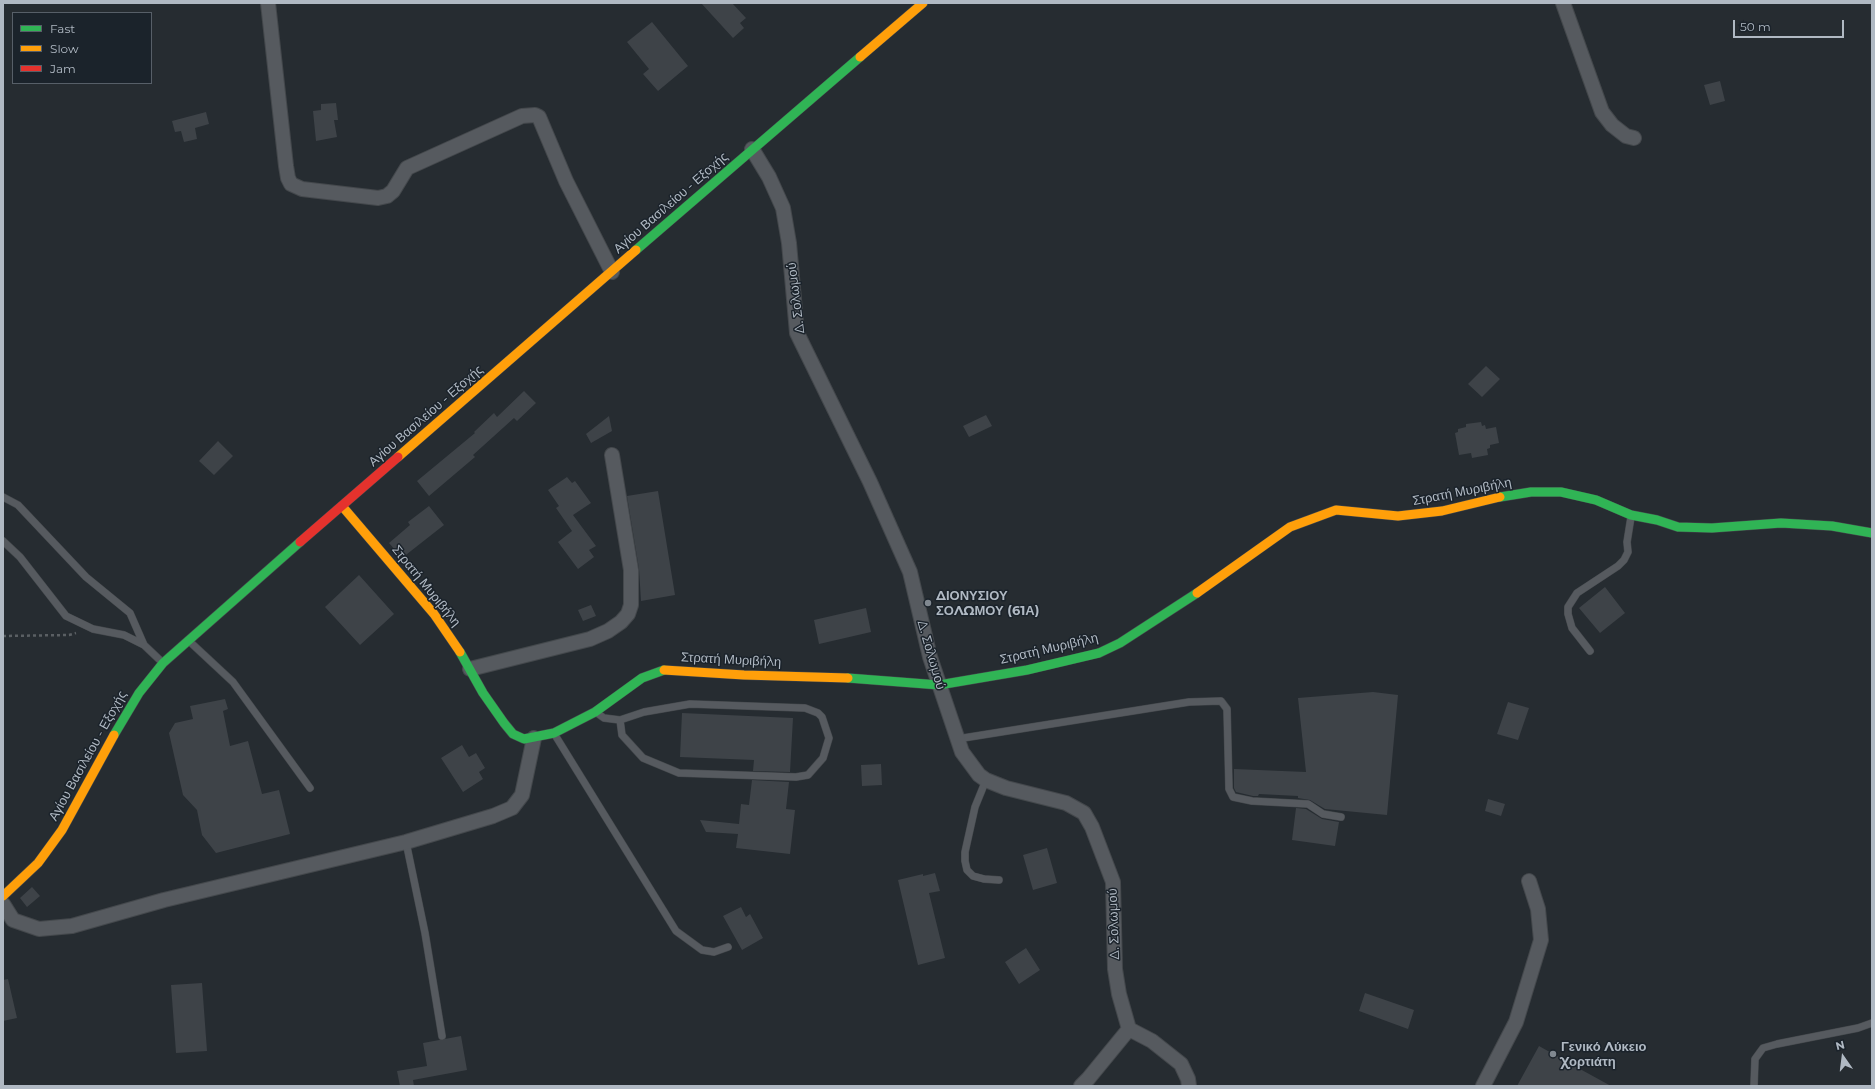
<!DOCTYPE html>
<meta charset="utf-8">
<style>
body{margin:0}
#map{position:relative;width:1875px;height:1089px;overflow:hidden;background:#262c31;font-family:Montserrat,sans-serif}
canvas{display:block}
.frame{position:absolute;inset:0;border:4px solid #b0b9c3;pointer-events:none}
.legend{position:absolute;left:12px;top:12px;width:140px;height:72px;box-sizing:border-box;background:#1b232b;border:1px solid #575f68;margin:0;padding:5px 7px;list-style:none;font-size:12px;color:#b0b9c3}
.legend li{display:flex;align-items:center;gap:8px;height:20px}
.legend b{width:20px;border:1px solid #575f68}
.north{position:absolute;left:1823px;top:1037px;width:40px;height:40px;-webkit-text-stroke:3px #1b232b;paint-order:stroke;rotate:346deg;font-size:11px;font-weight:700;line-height:16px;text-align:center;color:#b0b9c3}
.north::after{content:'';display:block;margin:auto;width:14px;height:18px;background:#b0b9c3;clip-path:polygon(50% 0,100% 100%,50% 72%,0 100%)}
.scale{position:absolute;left:1733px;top:20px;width:111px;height:18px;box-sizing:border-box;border:2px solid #b0b9c3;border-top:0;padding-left:5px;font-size:12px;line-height:14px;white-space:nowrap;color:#b0b9c3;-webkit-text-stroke:3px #1b232b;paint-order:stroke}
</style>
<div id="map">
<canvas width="1875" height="1089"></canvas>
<div class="frame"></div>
<ul class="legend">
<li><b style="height:5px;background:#30b455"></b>Fast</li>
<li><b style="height:5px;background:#ff9f0a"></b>Slow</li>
<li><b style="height:5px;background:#e5322d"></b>Jam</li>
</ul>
<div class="north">N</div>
<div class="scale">50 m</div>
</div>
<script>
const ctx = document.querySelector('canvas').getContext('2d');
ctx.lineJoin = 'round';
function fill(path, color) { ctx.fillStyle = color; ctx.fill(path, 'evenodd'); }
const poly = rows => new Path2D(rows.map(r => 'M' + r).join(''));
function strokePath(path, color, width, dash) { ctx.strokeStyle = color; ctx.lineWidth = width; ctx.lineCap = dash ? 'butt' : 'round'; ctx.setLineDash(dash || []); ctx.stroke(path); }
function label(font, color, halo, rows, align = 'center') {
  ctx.font = font + ' Montserrat,sans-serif'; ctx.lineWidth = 3; ctx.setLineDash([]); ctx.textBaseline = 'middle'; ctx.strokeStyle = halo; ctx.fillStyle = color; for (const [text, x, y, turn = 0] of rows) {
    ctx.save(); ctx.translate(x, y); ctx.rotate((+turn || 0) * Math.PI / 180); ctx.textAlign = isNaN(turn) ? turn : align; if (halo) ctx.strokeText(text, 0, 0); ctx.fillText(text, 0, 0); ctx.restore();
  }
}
const building = poly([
 [701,3,732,3,746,18,740,23,744,28,733,38],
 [652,22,688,66,658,91,643,74,649,69,627,42],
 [1720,81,1725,101,1710,105,1704,85],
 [336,103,338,120,334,120,337,137,316,141,313,111,321,110,321,104],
 [206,112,209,124,195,128,197,139,184,142,181,131,175,132,172,121],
 [1486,366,1500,379,1482,397,1468,384],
 [524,391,536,403,517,421,514,418,473,455,475,457,429,496,417,481,475,433,474,432,494,413,497,417],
 [986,415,992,426,969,437,963,426],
 [609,416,612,431,591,443,586,434],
 [1481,422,1482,426,1485,425,1486,429,1496,427,1499,443,1490,445,1490,448,1487,449,1488,455,1472,458,1471,453,1459,455,1455,433,1458,432,1458,429,1466,427,1466,424],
 [218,441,233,456,214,475,199,461],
 [567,477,572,483,575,481,591,503,573,515,596,546,589,550,594,557,578,569,558,542,572,531,556,508,559,506,548,490],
 [658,491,675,595,641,601,639,569,627,496],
 [429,506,444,525,402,558,389,543,410,525,408,522],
 [359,575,394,614,360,645,325,607],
 [1605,587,1625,613,1600,633,1579,608],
 [591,605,596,616,583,621,578,610],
 [866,608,871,632,819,644,814,620],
 [1373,692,1398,695,1387,815,1325,809,1310,800,1298,798,1298,796,1259,794,1258,796,1253,796,1236,792,1234,788,1234,769,1306,772,1298,698],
 [225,699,228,709,223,711,230,746,248,741,262,794,279,790,290,834,216,853,202,835,197,810,183,795,169,733,175,723,193,719,190,706],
 [1508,702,1529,708,1518,740,1497,734],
 [682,713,793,718,790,772,753,771,754,760,680,757],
 [462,745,469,757,476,753,485,768,479,772,483,779,463,792,441,758],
 [881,764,882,785,862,786,861,765],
 [752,780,789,782,786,809,795,810,790,854,736,848,738,834,706,832,700,820,739,824,741,804,749,805],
 [1488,799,1505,804,1501,816,1485,811],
 [1296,808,1306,809,1322,819,1339,822,1335,846,1292,840],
 [1047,848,1057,883,1033,890,1023,855],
 [935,873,940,891,929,893,945,958,918,965,898,880,923,874,923,876],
 [32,887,40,896,27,907,20,898],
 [741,907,746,917,750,914,763,938,742,950,723,916],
 [1026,948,1040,970,1019,984,1005,962],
 [8,979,17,1018,3,1021,3,980],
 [202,983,207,1051,176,1053,171,985],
 [1365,993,1414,1010,1408,1029,1359,1011],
 [461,1036,467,1070,413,1080,414,1086,400,1086,397,1071,427,1066,423,1043],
 [1539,1046,1580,1069,1611,1086,1517,1086]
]);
const path = poly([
 [3,636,69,635,76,633]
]);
const lane = poly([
 [3,497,18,505,86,577,130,613,144,645],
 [3,541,20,557,66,616,93,629,124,635,144,645,163,663],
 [189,641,233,682,310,788],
 [1590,651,1572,628,1568,614,1568,607,1577,593,1618,566,1624,560,1628,552,1627,542,1631,517],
 [597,713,604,718,620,720,622,735,643,758,679,773,796,777,808,775,823,758,829,738,822,717,818,713,805,708,690,704,644,712,620,720],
 [555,735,676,931,702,950,714,952,728,947],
 [957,739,1189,702,1221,701,1227,709,1229,789,1233,797,1252,801,1308,804,1323,814,1341,817],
 [986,780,975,807,965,852,965,861,967,870,973,876,984,879,999,880],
 [406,842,425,933,442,1036],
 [1754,1086,1755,1059,1763,1048,1777,1044,1858,1028,1872,1023]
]);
const street = poly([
 [268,3,286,166,288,178,291,184,302,189,378,198,387,196,393,191,407,168,522,116,535,115,539,117,566,181,612,272],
 [1563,3,1602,112,1612,125,1626,136,1634,138],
 [752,149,769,177,783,208,789,243,797,333,870,482,910,572,930,657,962,752,979,775,986,780,1006,788,1066,803,1084,813,1092,827,1113,882,1115,969,1119,994,1129,1029,1088,1079,1081,1086],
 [470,669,590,639,608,631,621,622,628,614,631,605,631,570,612,455],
 [3,904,13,920,39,929,72,926,164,900,406,842,493,816,512,808,522,795,534,738],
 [1129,1029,1152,1041,1181,1064,1188,1079,1189,1086],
 [1483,1086,1516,1022,1541,940,1538,909,1529,881]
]);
const fast = poly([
 [636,250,860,57],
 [1500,497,1531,492,1561,492,1596,500,1631,515,1657,520,1678,527,1712,528,1781,523,1832,526,1872,533],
 [460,652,483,693,504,723,513,734,524,739,554,733,595,712,642,678,664,670],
 [848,678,939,685,1027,670,1099,653,1120,643,1197,593],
 [114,735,139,693,163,663,300,542]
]);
const slow = poly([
 [860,57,923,3],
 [398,457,636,250],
 [342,506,434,614,460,652],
 [1197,593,1290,527,1336,510,1398,516,1442,511,1500,497],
 [664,670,744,675,848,678],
 [3,896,38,863,62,830,114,735]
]);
const jam = poly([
 [300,542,398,457]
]);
const markers = [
 [928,603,4,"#808890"],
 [1553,1054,4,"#808890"]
];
const streetNames = [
 ["Αγίου Βασιλείου - Εξοχής",671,203,-41],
 ["Δ. Σολωμού",796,298,-97],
 ["Αγίου Βασιλείου - Εξοχής",426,416,-41],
 ["Στρατή Μυριβήλη",1462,492,-11],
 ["Στρατή Μυριβήλη",426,586,51],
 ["Στρατή Μυριβήλη",1049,649,-13],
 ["Δ. Σολωμού",931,655,74],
 ["Στρατή Μυριβήλη",731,660,3],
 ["Αγίου Βασιλείου - Εξοχής",88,756,-61],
 ["Δ. Σολωμού",1114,924,-92]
];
const poiNames = [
 ["ΔΙΟΝΥΣΙΟΥ",936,596],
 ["ΣΟΛΩΜΟΥ (61Α)",936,611],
 ["Γενικό Λύκειο",1561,1047],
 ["Χορτιάτη",1561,1062]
];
fill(building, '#3e4348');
strokePath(lane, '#44484c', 8);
strokePath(street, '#44484c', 16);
strokePath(fast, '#44484c', 10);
strokePath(slow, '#44484c', 10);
strokePath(jam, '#44484c', 10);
strokePath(path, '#5a5f63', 2.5, [3, 3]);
strokePath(lane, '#565a5f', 7);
strokePath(street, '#565a5f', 14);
strokePath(fast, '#30b455', 9);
strokePath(slow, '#ff9f0a', 9);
strokePath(jam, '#e5322d', 9);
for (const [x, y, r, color] of markers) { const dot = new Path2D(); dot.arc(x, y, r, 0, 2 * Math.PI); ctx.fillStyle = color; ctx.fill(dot); strokePath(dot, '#1b232b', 1.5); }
label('13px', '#b0b9c3', '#1b232b', streetNames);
label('bold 13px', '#b0b9c3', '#1b232b', poiNames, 'left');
</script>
